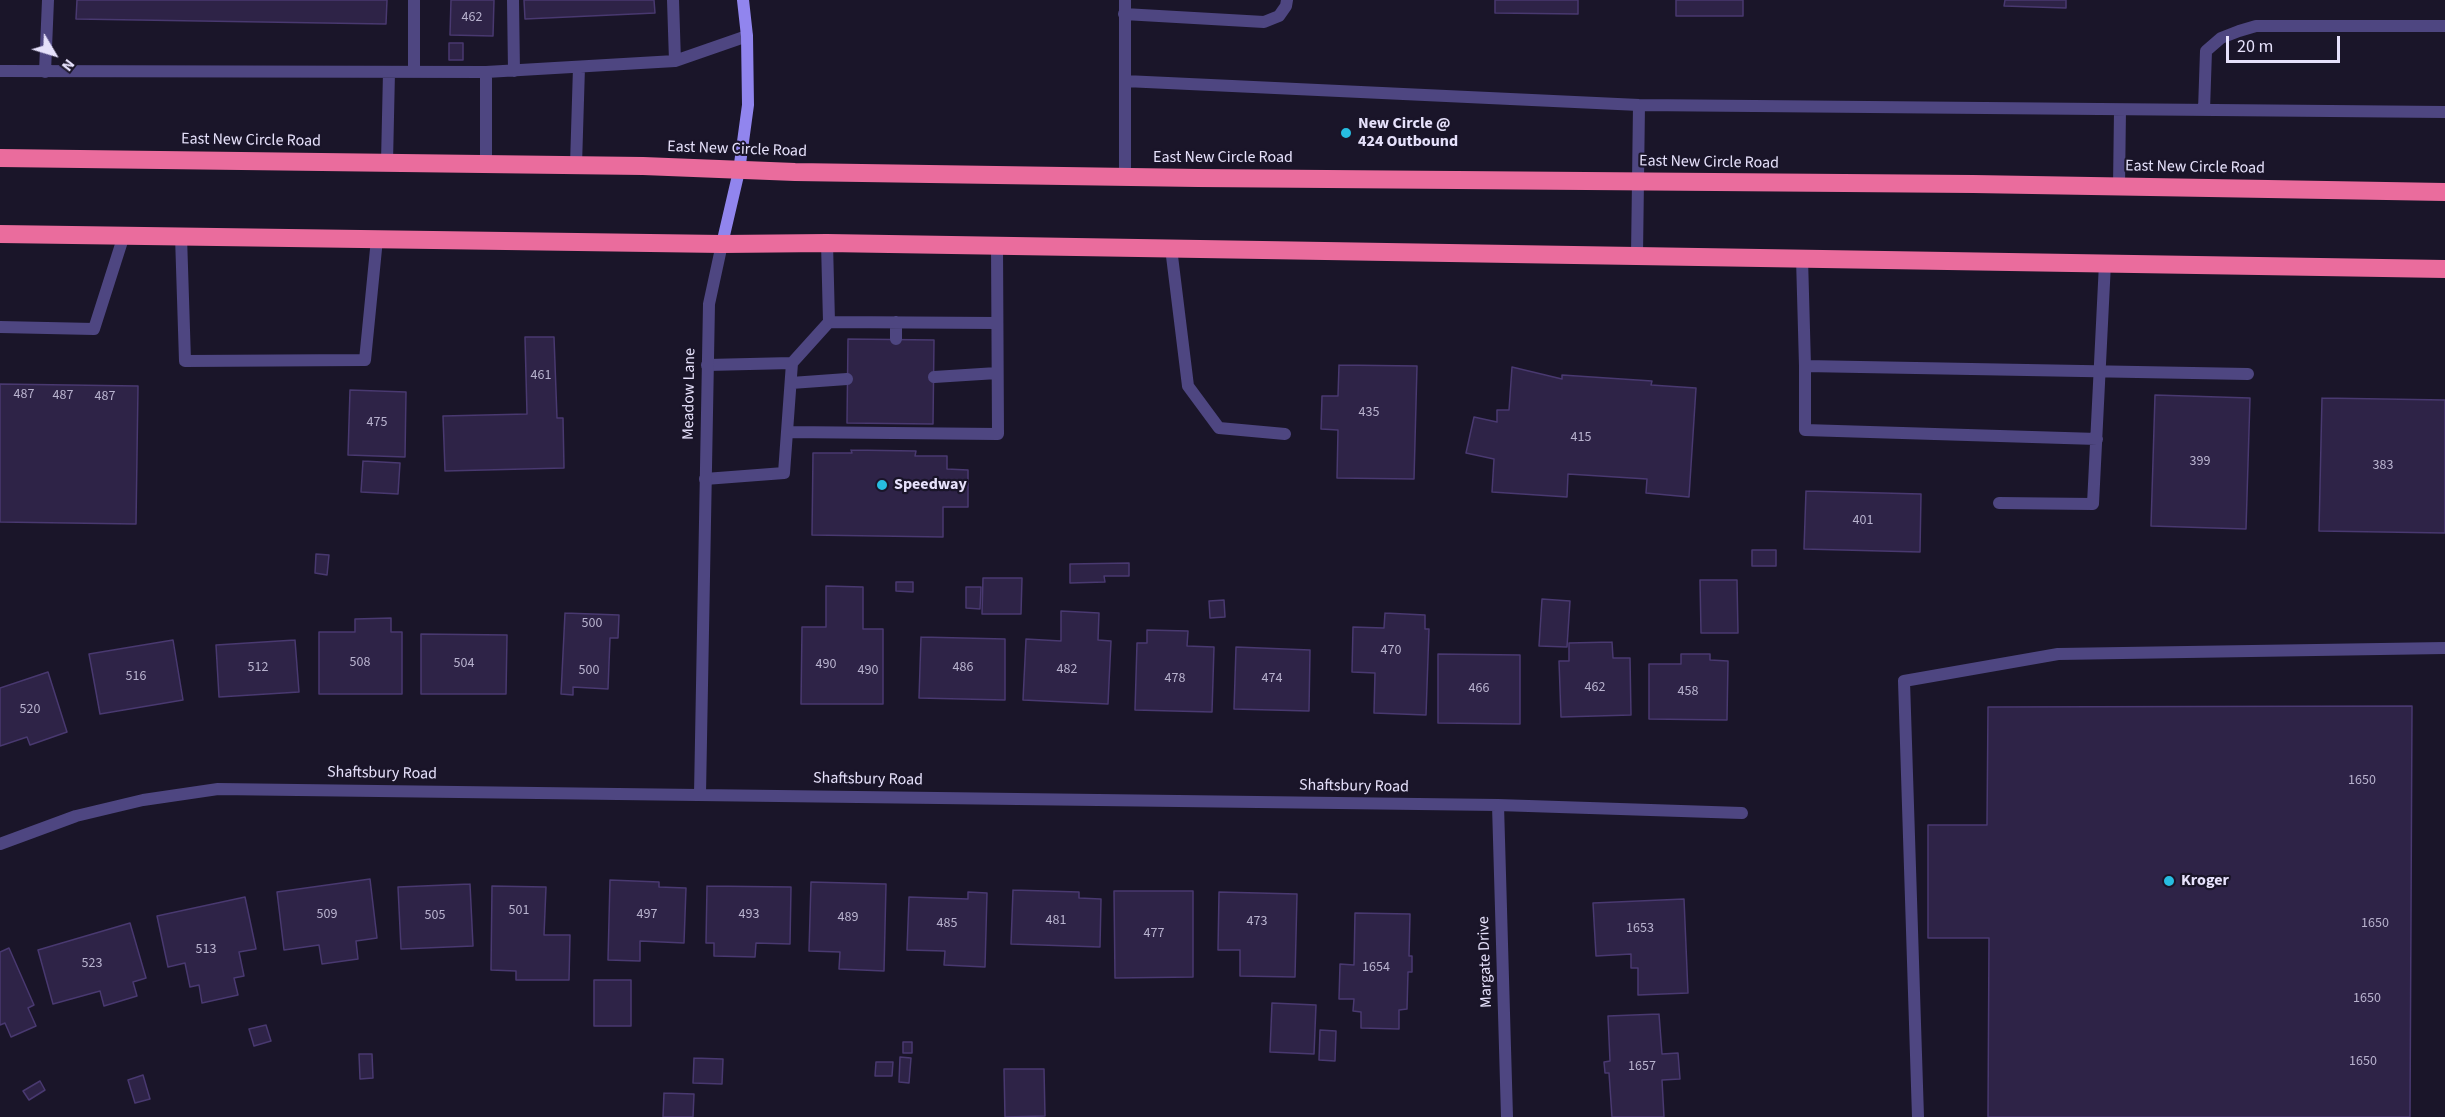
<!DOCTYPE html>
<style>
body{margin:0}
#map{position:relative;width:2445px;height:1117px;overflow:hidden;background:#1a1529;font-family:"Source Sans 3",sans-serif}
canvas{display:block}
.north{position:absolute;left:24px;top:24px;width:60px;height:60px;-webkit-text-stroke:4px #1a1529;paint-order:stroke;rotate:128deg;font-size:16px;font-weight:700;line-height:24px;text-align:center;color:#e6e1fb}
.north::after{content:'';display:block;margin:auto;width:21px;height:27px;background:#e6e1fb;clip-path:polygon(50% 0,100% 100%,50% 72%,0 100%)}
.scale{position:absolute;left:2226px;top:36px;width:114px;height:27px;box-sizing:border-box;border:3px solid #e6e1fb;border-top:0;padding-left:8px;font-size:18px;line-height:21px;white-space:nowrap;color:#e6e1fb;-webkit-text-stroke:4px #1a1529;paint-order:stroke}
</style>
<div id="map">
<canvas width="2445" height="1117"></canvas>
<div class="north">N</div>
<div class="scale">20 m</div>
</div>
<script>
const ctx = document.querySelector('canvas').getContext('2d');
ctx.lineJoin = 'round';
function fill(path, color) { ctx.fillStyle = color; ctx.fill(path, 'evenodd'); }
const poly = rows => new Path2D(rows.map(r => 'M' + r).join(''));
function strokePath(path, color, width, dash) { ctx.strokeStyle = color; ctx.lineWidth = width; ctx.lineCap = dash ? 'butt' : 'round'; ctx.setLineDash(dash || []); ctx.stroke(path); }
function label(font, color, halo, rows, align = 'center') {
  ctx.font = font + ' "Source Sans 3",sans-serif'; ctx.lineWidth = 4.5; ctx.setLineDash([]); ctx.textBaseline = 'middle'; ctx.strokeStyle = halo; ctx.fillStyle = color; for (const [text, x, y, turn = 0] of rows) {
    ctx.save(); ctx.translate(x, y); ctx.rotate((+turn || 0) * Math.PI / 180); ctx.textAlign = isNaN(turn) ? turn : align; if (halo) ctx.strokeText(text, 0, 0); ctx.fillText(text, 0, 0); ctx.restore();
  }
}
const building = poly([
 [77,0,387,0,386,24,76,19,77,0],
 [451,0,494,0,493,36,450,35,451,0],
 [524,0,654,0,655,13,525,19,524,0],
 [1495,0,1578,0,1578,14,1495,13,1495,0],
 [1676,0,1743,0,1743,16,1676,16,1676,0],
 [2005,0,2066,0,2066,8,2004,6,2005,0],
 [449,43,463,43,463,60,449,60,449,43],
 [525,337,554,337,557,418,563,418,564,468,445,471,443,416,527,414,525,337],
 [848,339,934,340,933,424,847,423,848,339],
 [1339,365,1417,366,1414,479,1337,478,1338,430,1321,429,1322,396,1338,396,1339,365],
 [1512,367,1562,379,1562,375,1652,381,1651,385,1696,388,1689,497,1646,493,1647,479,1568,474,1567,497,1492,492,1494,459,1466,453,1474,417,1497,422,1497,410,1509,410,1512,367],
 [0,384,138,386,136,524,0,522,0,384],
 [350,390,406,392,405,457,348,455,350,390],
 [2155,395,2250,398,2246,529,2151,526,2155,395],
 [2322,398,2445,400,2445,533,2319,531,2322,398],
 [851,450,916,451,915,456,947,456,947,469,968,470,968,507,943,507,943,537,812,535,813,453,852,453,851,450],
 [363,461,400,463,398,494,361,492,363,461],
 [1806,491,1921,494,1920,552,1804,549,1806,491],
 [1752,550,1776,550,1776,566,1752,566,1752,550],
 [316,554,329,555,327,575,315,573,316,554],
 [1129,563,1129,576,1104,576,1105,582,1070,583,1070,564,1129,563],
 [983,578,1022,578,1021,614,982,614,983,578],
 [1700,580,1737,580,1738,633,1701,633,1700,580],
 [896,582,913,582,913,592,896,591,896,582],
 [826,586,863,587,863,629,883,629,883,704,801,704,802,627,826,627,826,586],
 [966,587,981,587,980,609,966,608,966,587],
 [1542,599,1570,601,1567,647,1539,646,1542,599],
 [1224,600,1225,617,1210,618,1209,601,1224,600],
 [1061,611,1099,613,1098,640,1111,641,1108,704,1023,700,1026,639,1061,641,1061,611],
 [565,613,619,615,618,638,610,638,608,689,573,687,573,695,561,694,565,613],
 [1385,613,1425,615,1425,629,1429,629,1426,715,1374,713,1375,673,1352,672,1353,627,1384,628,1385,613],
 [391,618,391,632,402,632,402,694,319,694,319,632,355,632,355,619,391,618],
 [1147,630,1188,631,1187,646,1214,647,1212,712,1135,710,1137,643,1147,643,1147,630],
 [421,634,507,635,506,694,421,694,421,634],
 [921,637,1005,639,1005,700,919,698,921,637],
 [173,640,183,700,100,714,89,654,173,640],
 [295,640,299,692,219,697,216,645,295,640],
 [1612,642,1613,658,1630,658,1631,715,1561,717,1559,661,1569,661,1569,643,1612,642],
 [1236,647,1310,650,1309,711,1234,709,1236,647],
 [1438,654,1520,655,1520,724,1438,723,1438,654],
 [1681,654,1710,654,1710,660,1728,661,1727,720,1649,719,1649,664,1681,664,1681,654],
 [48,672,67,732,30,745,27,737,0,746,0,688,48,672],
 [2412,706,2410,1117,1988,1117,1989,938,1928,938,1928,825,1987,825,1988,707,2412,706],
 [370,879,377,938,356,941,358,959,322,964,319,945,284,950,277,892,370,879],
 [610,880,659,882,659,887,686,888,684,943,640,941,640,961,608,960,610,880],
 [811,882,886,884,884,971,839,969,840,952,809,951,811,882],
 [470,884,473,946,401,949,398,887,470,884],
 [492,886,546,887,544,935,570,935,569,980,516,980,516,971,491,970,492,886],
 [707,886,791,887,790,944,756,943,755,957,714,956,714,943,706,943,707,886],
 [1013,890,1079,892,1079,898,1101,899,1100,947,1011,944,1013,890],
 [1114,891,1193,891,1193,977,1115,978,1114,891],
 [968,892,987,893,985,967,944,965,945,951,907,950,909,897,968,899,968,892],
 [1219,892,1297,894,1295,977,1240,976,1240,950,1218,950,1219,892],
 [245,897,256,949,239,952,244,976,234,978,238,995,202,1003,199,985,190,987,185,963,168,967,157,916,245,897],
 [1684,899,1688,993,1638,995,1638,968,1631,968,1631,954,1596,956,1593,903,1684,899],
 [1355,913,1410,914,1409,956,1412,956,1412,972,1408,972,1407,1009,1399,1010,1399,1029,1361,1028,1361,1012,1353,1011,1354,999,1339,999,1340,964,1354,965,1355,913],
 [130,923,146,978,133,982,137,996,104,1006,100,991,53,1004,38,950,130,923],
 [9,948,34,1005,28,1008,36,1026,11,1037,5,1023,0,1025,0,952,9,948],
 [594,980,631,980,631,1026,594,1026,594,980],
 [1272,1003,1316,1005,1314,1054,1270,1052,1272,1003],
 [1659,1014,1662,1054,1678,1053,1680,1079,1662,1080,1664,1117,1612,1117,1609,1073,1605,1073,1604,1062,1610,1061,1608,1016,1659,1014],
 [266,1025,271,1041,254,1046,249,1029,266,1025],
 [1320,1030,1336,1031,1335,1061,1319,1060,1320,1030],
 [903,1042,912,1042,912,1053,903,1053,903,1042],
 [359,1054,372,1054,373,1078,360,1079,359,1054],
 [900,1057,911,1058,909,1083,899,1082,900,1057],
 [694,1058,723,1059,722,1084,693,1083,694,1058],
 [876,1062,893,1062,892,1076,875,1076,876,1062],
 [1004,1069,1044,1069,1045,1116,1005,1117,1004,1069],
 [143,1075,150,1099,135,1103,128,1080,143,1075],
 [40,1081,45,1090,29,1100,23,1091,40,1081],
 [664,1093,694,1094,693,1117,663,1117,664,1093]
]);
const lane = poly([
 [513,0,514,71],
 [673,0,675,61],
 [1124,14,1264,22,1279,16,1286,6,1287,0],
 [0,71,486,72,675,61,747,36],
 [45,72,48,0],
 [414,72,414,0],
 [486,72,486,164],
 [1125,81,1125,0],
 [2204,110,2206,51,2221,38,2239,31,2256,26,2445,26],
 [387,162,389,72],
 [576,165,579,67],
 [1125,177,1125,81,1639,105,2445,112],
 [2119,186,2120,110],
 [181,236,185,361,365,360,377,239],
 [827,243,829,322],
 [1171,248,1188,386,1219,428,1285,434],
 [1637,255,1639,105],
 [1802,258,1805,366,2248,374],
 [896,322,896,339],
 [0,327,94,329,124,235],
 [792,363,829,322,997,323],
 [1805,366,1805,430,2097,439],
 [934,377,997,373],
 [791,383,847,379],
 [787,432,998,434,997,246],
 [705,479,784,473,792,363,707,365],
 [1999,503,2093,504,2105,263],
 [1918,1117,1904,681,2058,654,2445,648]
]);
const street = poly([
 [700,794,709,304,722,244],
 [1498,805,1507,1117],
 [0,844,76,816,143,800,218,789,1498,805,1742,813]
]);
const secondary = poly([
 [722,244,739,171,748,105,747,36,743,0]
]);
const highway = poly([
 [0,158,643,166,795,172,1198,178,1973,184,2445,192],
 [0,234,722,244,827,243,2445,269]
]);
const markers = [
 [1346,133,6,"#27bde1"],
 [882,485,6,"#27bde1"],
 [2169,881,6,"#27bde1"]
];
const numberNames = [
 ["462",472,18],
 ["461",541,376],
 ["487",24,395],
 ["487",63,396],
 ["487",105,397],
 ["435",1369,413],
 ["475",377,423],
 ["415",1581,438],
 ["399",2200,462],
 ["383",2383,466],
 ["401",1863,521],
 ["500",592,624],
 ["470",1391,651],
 ["508",360,663],
 ["504",464,664],
 ["490",826,665],
 ["512",258,668],
 ["486",963,668],
 ["482",1067,670],
 ["500",589,671],
 ["490",868,671],
 ["516",136,677],
 ["478",1175,679],
 ["474",1272,679],
 ["462",1595,688],
 ["466",1479,689],
 ["458",1688,692],
 ["520",30,710],
 ["1650",2362,781],
 ["501",519,911],
 ["509",327,915],
 ["497",647,915],
 ["493",749,915],
 ["505",435,916],
 ["489",848,918],
 ["481",1056,921],
 ["473",1257,922],
 ["485",947,924],
 ["1650",2375,924],
 ["1653",1640,929],
 ["477",1154,934],
 ["513",206,950],
 ["523",92,964],
 ["1654",1376,968],
 ["1650",2367,999],
 ["1650",2363,1062],
 ["1657",1642,1067]
];
const poiNames = [
 ["New Circle @",1358,124],
 ["424 Outbound",1358,142],
 ["Speedway",894,485],
 ["Kroger",2181,881]
];
const streetNames = [
 ["East New Circle Road",251,141,1],
 ["East New Circle Road",737,150,2],
 ["East New Circle Road",1223,158],
 ["East New Circle Road",1709,163,1],
 ["East New Circle Road",2195,168,1],
 ["Meadow Lane",690,394,-89],
 ["Shaftsbury Road",382,774,1],
 ["Shaftsbury Road",868,780,1],
 ["Shaftsbury Road",1354,787,1],
 ["Margate Drive",1486,962,-92]
];
fill(building, '#2e2347');
strokePath(building, '#493970', 1.5);
strokePath(lane, '#4e4681', 12);
strokePath(street, '#4e4681', 12);
strokePath(secondary, '#9185ee', 12);
strokePath(highway, '#ea6c9d', 18);
for (const [x, y, r, color] of markers) { const dot = new Path2D(); dot.arc(x, y, r, 0, 2 * Math.PI); ctx.fillStyle = color; ctx.fill(dot); strokePath(dot, '#1a1529', 2); }
label('14px', '#b8b2ce', null, numberNames);
label('bold 16px', '#e6e1fb', '#1a1529', poiNames, 'left');
label('16px', '#e6e1fb', '#1a1529', streetNames);
</script>
